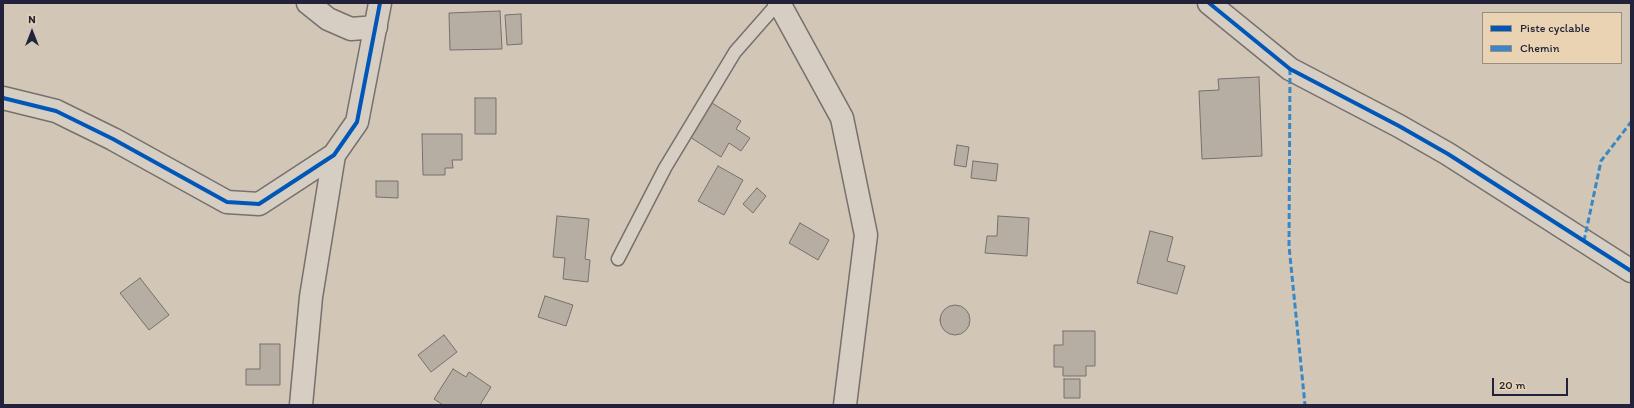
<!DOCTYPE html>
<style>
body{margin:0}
#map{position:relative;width:1634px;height:408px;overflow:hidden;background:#d2c6b6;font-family:Itim,sans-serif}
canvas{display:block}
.frame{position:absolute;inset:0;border:4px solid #22223b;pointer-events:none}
.legend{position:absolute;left:1482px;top:12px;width:140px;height:52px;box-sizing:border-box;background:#e9d3b2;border:1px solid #998c82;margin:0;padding:5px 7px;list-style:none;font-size:12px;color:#22223b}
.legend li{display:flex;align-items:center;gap:8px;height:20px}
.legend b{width:20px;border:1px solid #998c82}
.north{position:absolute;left:12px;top:12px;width:40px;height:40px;-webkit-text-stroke:3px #e9d3b2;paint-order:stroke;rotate:0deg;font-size:11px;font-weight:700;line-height:16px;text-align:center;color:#22223b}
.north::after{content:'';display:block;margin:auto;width:14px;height:18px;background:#22223b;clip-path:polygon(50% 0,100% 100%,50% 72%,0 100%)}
.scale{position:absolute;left:1492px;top:378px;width:76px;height:18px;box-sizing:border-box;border:2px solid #22223b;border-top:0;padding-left:5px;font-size:12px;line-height:14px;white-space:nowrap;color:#22223b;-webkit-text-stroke:3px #e9d3b2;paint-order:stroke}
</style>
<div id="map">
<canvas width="1634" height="408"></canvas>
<div class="frame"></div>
<ul class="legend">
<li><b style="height:5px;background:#0057b8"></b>Piste cyclable</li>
<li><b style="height:5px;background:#3887c6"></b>Chemin</li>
</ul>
<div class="north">N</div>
<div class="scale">20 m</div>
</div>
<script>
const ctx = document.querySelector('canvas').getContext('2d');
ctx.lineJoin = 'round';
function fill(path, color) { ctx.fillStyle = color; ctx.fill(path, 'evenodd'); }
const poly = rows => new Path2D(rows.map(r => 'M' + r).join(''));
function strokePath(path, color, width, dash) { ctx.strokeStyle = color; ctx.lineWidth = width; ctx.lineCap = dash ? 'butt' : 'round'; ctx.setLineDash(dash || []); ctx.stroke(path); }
const building = poly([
 [500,11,502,49,450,50,449,13,500,11],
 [521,14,522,44,507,45,505,15,521,14],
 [1259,77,1262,156,1202,159,1199,91,1219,90,1218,79,1259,77],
 [475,98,496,98,496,134,475,134,475,98],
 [712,103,741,121,736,129,750,138,741,151,729,143,721,157,690,137,712,103],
 [422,134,462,134,462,160,452,160,453,168,445,168,445,175,423,175,422,134],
 [957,145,969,147,966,167,954,165,957,145],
 [973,161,998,164,996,181,971,178,973,161],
 [718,166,743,180,724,215,698,201,718,166],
 [376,181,398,181,398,198,376,197,376,181],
 [757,188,766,196,753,213,743,204,757,188],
 [557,216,589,219,585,259,590,260,588,282,563,279,565,258,553,257,557,216],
 [998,216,1029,218,1027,256,985,253,987,236,997,236,998,216],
 [800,223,829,240,818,260,789,243,800,223],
 [1150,231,1173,237,1167,261,1185,266,1177,294,1137,283,1150,231],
 [140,278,169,315,149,330,120,293,140,278],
 [545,296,573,305,566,326,538,317,545,296],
 '940 320a15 15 0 1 1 30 0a15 15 0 1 1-30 0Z',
 [1063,331,1095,331,1095,366,1086,366,1086,376,1063,376,1063,367,1054,367,1054,345,1063,345,1063,331],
 [444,335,457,352,431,372,418,355,444,335],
 [260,344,280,344,280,385,246,385,246,369,260,369,260,344],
 [453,369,466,377,469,372,491,387,480,405,443,405,434,399,453,369],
 [1064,379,1080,379,1080,398,1064,398,1064,379]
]);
const lane = poly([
 [618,259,665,168,735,52,778,3]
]);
const street = poly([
 [308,3,328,19,351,29,376,27],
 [1209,3,1290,69,1399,126,1448,154,1631,271],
 [3,98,56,111,113,139,227,202,259,204,334,155,357,122,380,3],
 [301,405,311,297,334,155]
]);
const secondary = poly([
 [779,3,842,118,866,235,845,405]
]);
const quiet = poly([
 [1290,69,1289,246,1305,405],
 [1584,241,1601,161,1631,122]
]);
const cycleway = poly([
 [1209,3,1290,69,1399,126,1448,154,1631,271],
 [3,98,56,111,113,139,227,202,259,204,334,155,357,122,380,3]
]);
fill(building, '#b6aea3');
strokePath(building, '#76706e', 1);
strokePath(lane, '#76706e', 15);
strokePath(street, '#76706e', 25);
strokePath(secondary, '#76706e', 25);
strokePath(lane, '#d6cec2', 12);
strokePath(street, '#d6cec2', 22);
strokePath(secondary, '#d6cec2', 22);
strokePath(quiet, '#3887c6', 3, [6, 3]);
strokePath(cycleway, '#0057b8', 4);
</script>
